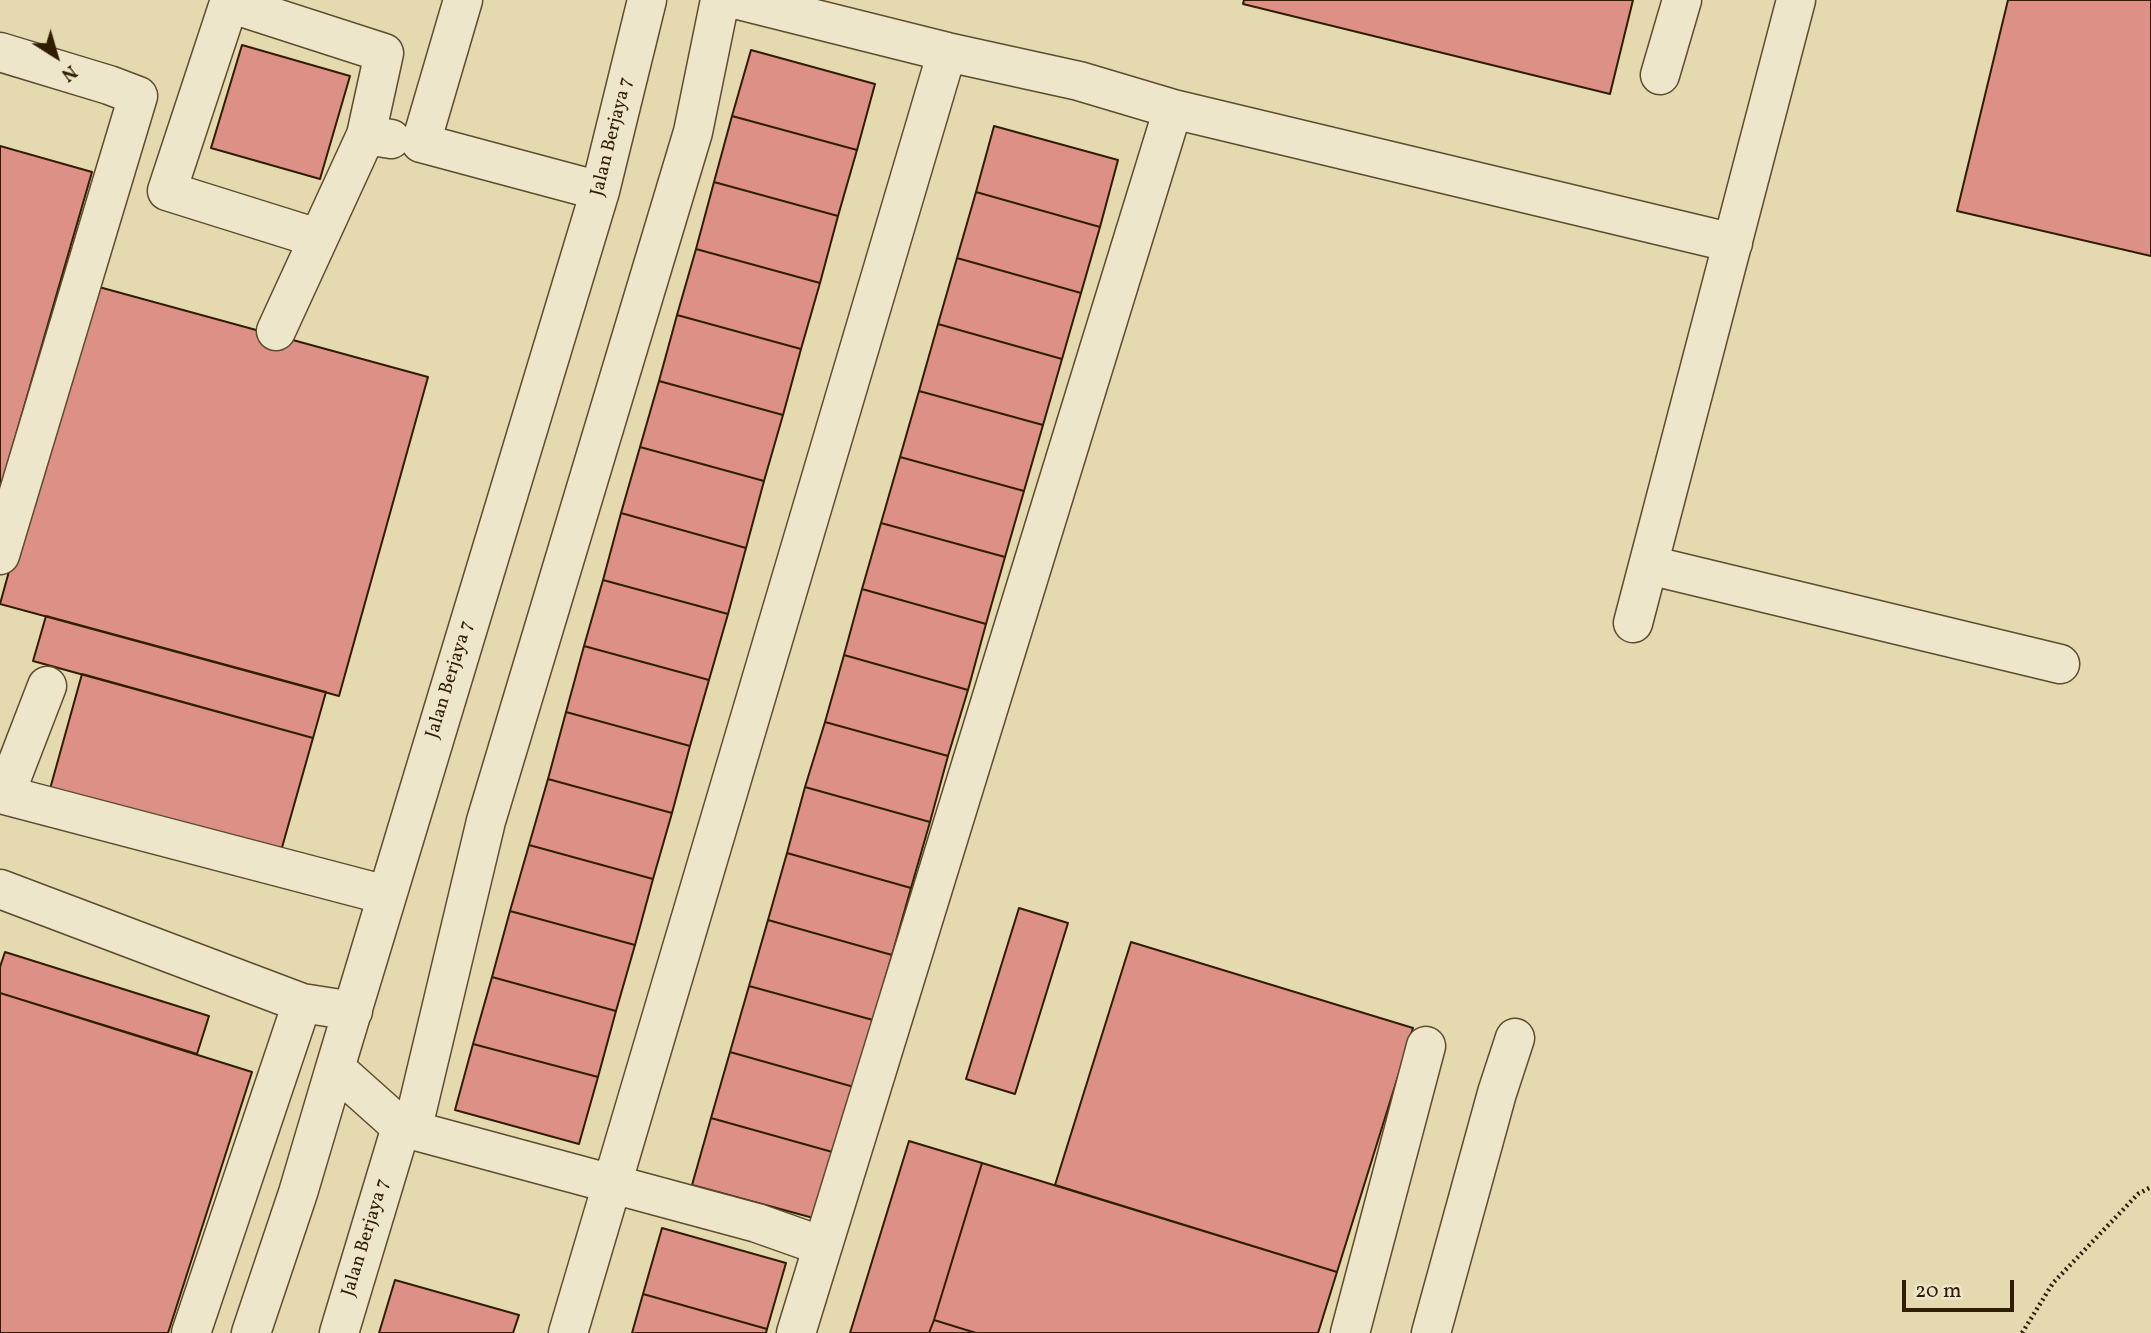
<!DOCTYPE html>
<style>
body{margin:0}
#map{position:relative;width:2151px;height:1333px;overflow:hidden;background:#e4d9af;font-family:Vollkorn,serif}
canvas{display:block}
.north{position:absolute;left:21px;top:21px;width:70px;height:70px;-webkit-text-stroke:5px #ede6cb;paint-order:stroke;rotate:143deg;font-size:19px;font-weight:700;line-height:28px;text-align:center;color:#311d02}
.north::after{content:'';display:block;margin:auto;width:24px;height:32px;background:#311d02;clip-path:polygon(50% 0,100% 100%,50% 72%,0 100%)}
.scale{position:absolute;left:1902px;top:1280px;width:112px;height:32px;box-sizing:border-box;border:4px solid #311d02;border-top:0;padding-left:9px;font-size:21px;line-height:24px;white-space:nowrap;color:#311d02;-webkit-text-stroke:5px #ede6cb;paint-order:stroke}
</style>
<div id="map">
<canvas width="2151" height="1333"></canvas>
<div class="north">N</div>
<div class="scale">20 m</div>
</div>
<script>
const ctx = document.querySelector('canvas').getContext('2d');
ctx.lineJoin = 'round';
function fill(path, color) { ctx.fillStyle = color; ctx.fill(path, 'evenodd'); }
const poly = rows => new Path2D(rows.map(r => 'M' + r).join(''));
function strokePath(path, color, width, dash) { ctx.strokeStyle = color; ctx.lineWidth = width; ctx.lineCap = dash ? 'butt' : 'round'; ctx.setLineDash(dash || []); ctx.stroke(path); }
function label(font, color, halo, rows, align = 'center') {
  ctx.font = font + ' Vollkorn,serif'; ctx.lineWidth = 6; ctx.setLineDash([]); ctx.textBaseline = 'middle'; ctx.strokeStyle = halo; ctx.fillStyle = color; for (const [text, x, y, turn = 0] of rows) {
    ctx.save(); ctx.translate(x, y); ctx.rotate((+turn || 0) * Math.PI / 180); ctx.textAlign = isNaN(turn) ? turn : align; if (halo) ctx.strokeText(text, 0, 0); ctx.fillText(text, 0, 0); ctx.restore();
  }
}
const building = poly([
 [1244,0,1633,0,1610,94,1243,4,1244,0],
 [2008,0,2151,0,2151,256,1957,211,2008,0],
 [242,45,350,76,320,179,211,148,242,45],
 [751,50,875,84,857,150,732,116,751,50],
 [732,116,857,150,838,216,714,182,732,116],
 [994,126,1118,160,1100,227,976,192,994,126],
 [0,146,92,172,0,490,0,146],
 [714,182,838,216,820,283,696,249,714,182],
 [976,192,1100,227,1081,293,957,258,976,192],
 [696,249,820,283,801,349,677,315,696,249],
 [957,258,1081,293,1062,359,938,324,957,258],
 [88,284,428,377,339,696,0,604,88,284],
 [677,315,801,349,783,415,659,381,677,315],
 [938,324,1062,359,1043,425,919,391,938,324],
 [659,381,783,415,764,481,640,447,659,381],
 [919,391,1043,425,1024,491,900,457,919,391],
 [640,447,764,481,746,548,621,513,640,447],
 [900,457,1024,491,1005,557,881,523,900,457],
 [621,513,746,548,728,614,603,580,621,513],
 [881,523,1005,557,986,624,862,589,881,523],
 [603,580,728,614,709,680,584,646,603,580],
 [862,589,986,624,968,690,844,655,862,589],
 [46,616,326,692,313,738,33,661,46,616],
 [584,646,709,680,690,746,566,712,584,646],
 [844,655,968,690,948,756,825,722,844,655],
 [82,674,313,738,281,851,50,789,82,674],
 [566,712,690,746,672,813,548,779,566,712],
 [825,722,948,756,930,822,805,787,825,722],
 [548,779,672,813,653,879,529,845,548,779],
 [805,787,930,822,911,888,787,853,805,787],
 [529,845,653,879,635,945,510,911,529,845],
 [787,853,911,888,892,955,768,920,787,853],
 [1019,908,1068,923,1015,1094,966,1079,1019,908],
 [510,911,635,945,616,1011,492,977,510,911],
 [768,920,892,955,873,1020,749,986,768,920],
 [1131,942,1413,1028,1337,1272,1055,1185,1131,942],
 [5,952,209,1016,197,1054,0,993,0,967,5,952],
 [492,977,616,1011,598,1077,473,1044,492,977],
 [749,986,873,1020,854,1087,730,1052,749,986],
 [0,993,252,1072,168,1333,0,1333,0,993],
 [473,1044,598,1077,579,1144,455,1110,473,1044],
 [730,1052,854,1087,836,1153,711,1118,730,1052],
 [711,1118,836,1153,817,1219,692,1185,711,1118],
 [909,1141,982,1163,934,1320,929,1333,850,1333,909,1141],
 [982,1163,1337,1272,1318,1333,976,1333,934,1320,982,1163],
 [662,1228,786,1263,767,1329,643,1294,662,1228],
 [395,1280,519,1315,513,1333,379,1333,395,1280],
 [643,1294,767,1329,766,1333,632,1333,643,1294],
 [934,1320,976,1333,929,1333,934,1320]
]);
const path = poly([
 [2022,1333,2053,1283,2138,1194,2151,1187]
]);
const minor = poly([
 [463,0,421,143,600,191],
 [739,0,947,52,1079,81,1173,109,1733,243],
 [0,52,109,85,138,96,0,555],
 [1660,75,1682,0],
 [317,238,167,191,229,3,384,53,366,135],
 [276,331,366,135,391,139],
 [1649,565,2060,664],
 [1633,623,1796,0],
 [47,686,5,795,386,895],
 [0,889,302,1003,353,1011],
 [401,1127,757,1223,822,1246],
 [412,1131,486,821,693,132,720,0],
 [191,1333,302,1003],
 [251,1333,298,1193,335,1068],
 [339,1333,401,1127,335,1068,600,191,647,0],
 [568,1333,947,52],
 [796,1333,1173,109],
 [1350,1333,1426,1046],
 [1431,1333,1497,1093,1515,1038]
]);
const streetNames = [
 ["Jalan Berjaya 7",613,137,-76],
 ["Jalan Berjaya 7",451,680,-73],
 ["Jalan Berjaya 7",367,1238,-73]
];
fill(building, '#dc9086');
strokePath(building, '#311d02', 2);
strokePath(minor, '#5e4c2d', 41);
strokePath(path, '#311d02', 4.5, [2, 3.5]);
strokePath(minor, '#ede6cb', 38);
label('19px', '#311d02', '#ede6cb', streetNames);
</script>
